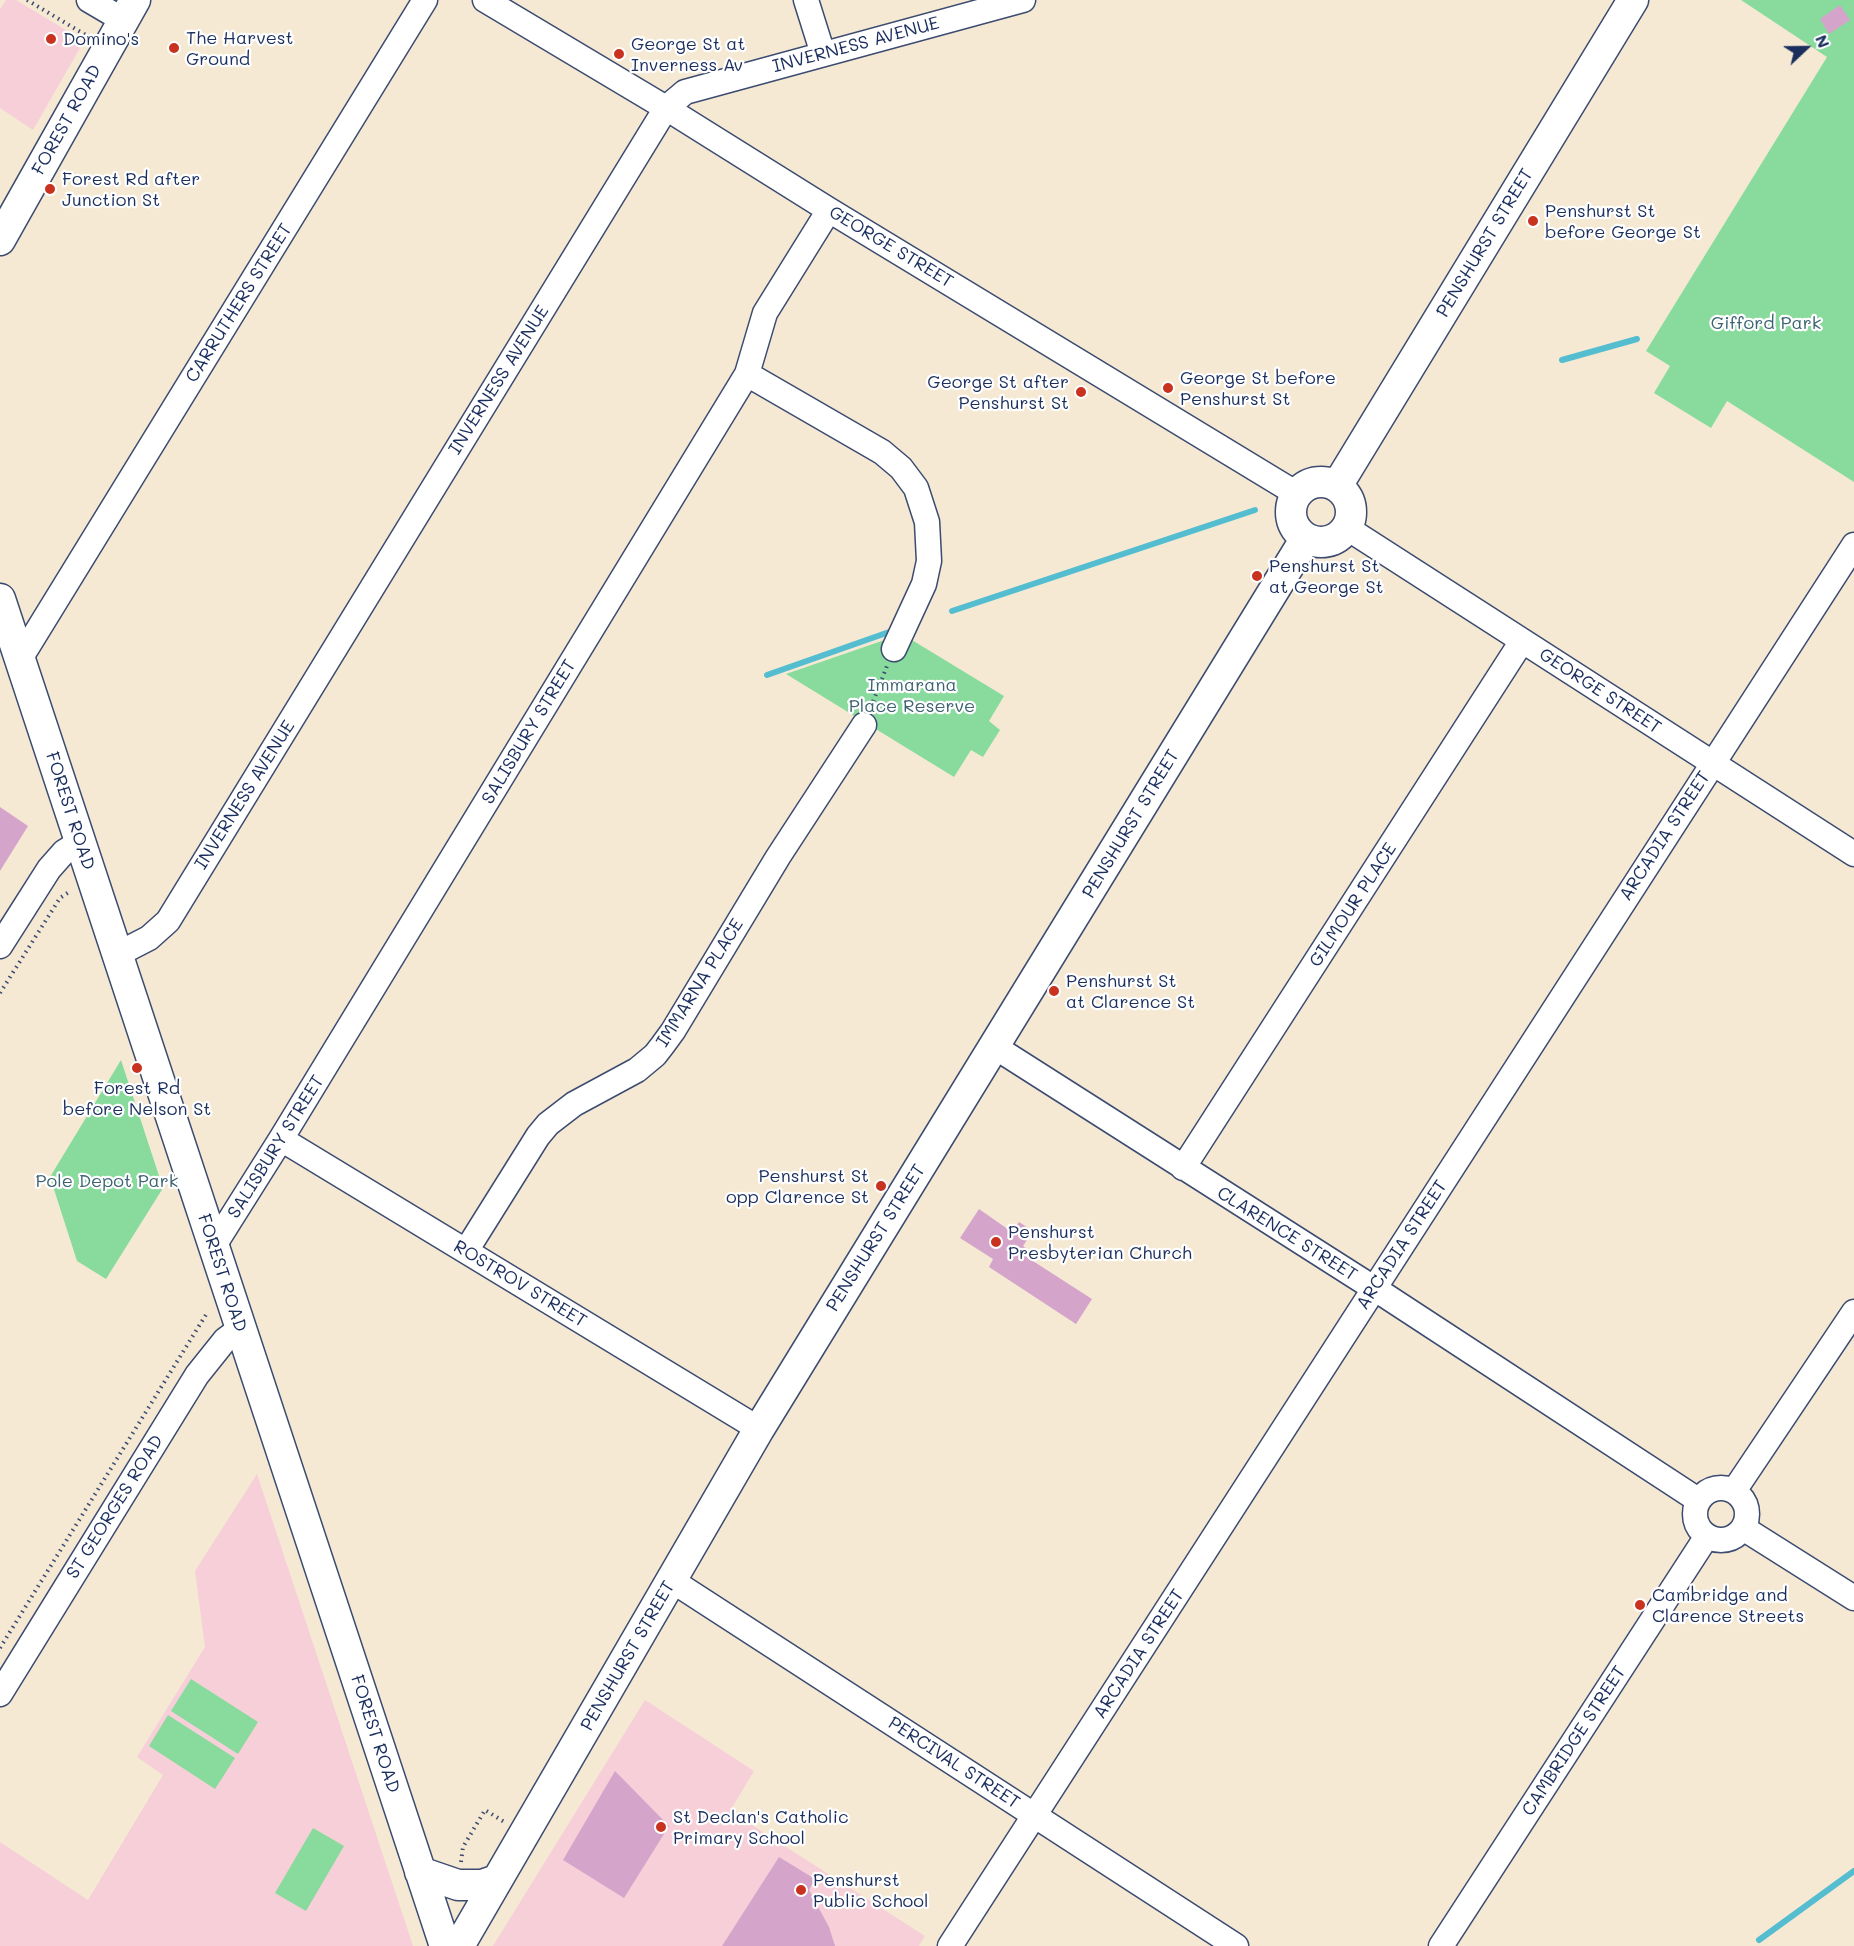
<!DOCTYPE html>
<style>
body{margin:0}
#map{position:relative;width:1854px;height:1946px;overflow:hidden;background:#f5e9d4;font-family:Mali,sans-serif}
canvas{display:block}
.north{position:absolute;left:1776px;top:18px;width:60px;height:60px;-webkit-text-stroke:4px #fff;paint-order:stroke;rotate:68deg;font-size:16px;font-weight:700;line-height:24px;text-align:center;color:#1b2f5e}
.north::after{content:'';display:block;margin:auto;width:21px;height:27px;background:#1b2f5e;clip-path:polygon(50% 0,100% 100%,50% 72%,0 100%)}
</style>
<div id="map">
<canvas width="1854" height="1946"></canvas>
<div class="north">N</div>
</div>
<script>
const ctx = document.querySelector('canvas').getContext('2d');
ctx.lineJoin = 'round';
function fill(path, color) { ctx.fillStyle = color; ctx.fill(path, 'evenodd'); }
const poly = rows => new Path2D(rows.map(r => 'M' + r).join(''));
function strokePath(path, color, width, dash) { ctx.strokeStyle = color; ctx.lineWidth = width; ctx.lineCap = dash ? 'butt' : 'round'; ctx.setLineDash(dash || []); ctx.stroke(path); }
function label(font, color, halo, rows, align = 'center') {
  ctx.font = font + ' Mali,sans-serif'; ctx.lineWidth = 4.5; ctx.setLineDash([]); ctx.textBaseline = 'middle'; ctx.strokeStyle = halo; ctx.fillStyle = color; for (const [text, x, y, turn = 0] of rows) {
    ctx.save(); ctx.translate(x, y); ctx.rotate((+turn || 0) * Math.PI / 180); ctx.textAlign = isNaN(turn) ? turn : align; if (halo) ctx.strokeText(text, 0, 0); ctx.fillText(text, 0, 0); ctx.restore();
  }
}
const built = poly([
 [6,0,16,0,76,36,80,48,33,130,0,108,0,9],
 [257,1474,413,1946,0,1946,0,1842,88,1900,163,1775,137,1757,205,1647,195,1571],
 [645,1700,754,1771,730,1811,925,1936,919,1946,493,1946]
]);
const green = poly([
 [1741,0,1854,0,1854,482,1727,401,1711,428,1654,393,1670,366,1646,351,1827,57],
 [902,634,1004,696,989,721,1000,730,983,757,971,750,954,777,786,674],
 [121,1060,163,1188,106,1279,77,1261,50,1177],
 [191,1679,258,1722,238,1754,171,1711],
 [168,1715,235,1758,215,1789,149,1746],
 [313,1828,344,1846,306,1911,275,1893]
]);
const stream = poly([
 [1562,360,1637,339],
 [952,611,1255,510],
 [767,675,892,631],
 [1759,1940,1854,1871]
]);
const building = poly([
 [1840,5,1850,20,1829,34,1820,19],
 [0,807,28,826,0,871],
 [979,1209,1012,1232,1019,1222,1033,1231,1023,1246,1026,1248,1022,1254,1092,1299,1076,1324,989,1267,993,1259,960,1238],
 [615,1771,669,1826,624,1898,563,1860],
 [779,1857,815,1879,809,1890,829,1927,835,1946,722,1946]
]);
const path = poly([
 [27,0,89,37],
 [871,707,887,666],
 [0,993,60,898,69,892],
 [0,1648,207,1313],
 [461,1862,463,1847,485,1810,506,1823]
]);
const minor = poly([
 [89,0,123,20],
 [485,0,666,108,829,210,1297,494],
 [806,0,823,54],
 [747,374,882,452,901,468,916,488,927,522,929,561,924,584,894,649],
 [1347,528,1854,854],
 [20,659,425,0],
 [0,946,49,869,64,852,80,842],
 [118,954,149,938,168,921,666,108,685,92,1023,0],
 [995,1047,1386,1296,1698,1500],
 [281,1139,759,1429],
 [1183,1168,1522,641],
 [213,1247,281,1139,747,374,765,313,829,210],
 [466,1251,538,1136,548,1124,574,1104,637,1070,655,1055,662,1046,673,1031,778,857,864,725],
 '1695 1514a26 26 0 1 1 52 0a26 26 0 1 1-52 0Z',
 [1734,1491,1854,1312],
 [1743,1528,1854,1598],
 [671,1580,1236,1946],
 [0,1694,197,1375,225,1340,240,1329],
 [950,1946,1854,545],
 [1441,1946,1707,1536]
]);
const major = poly([
 [0,240,135,0],
 '1291 512a30 30 0 1 1 60 0a30 30 0 1 1-60 0Z',
 [1337,486,1633,0],
 [0,599,445,1946],
 [420,1872,458,1885,482,1885,497,1880],
 [459,1946,759,1429,1306,538]
]);
const markers = [
 [51,39,6,"#c8321e"],
 [174,48,6,"#c8321e"],
 [619,54,6,"#c8321e"],
 [50,189,6,"#c8321e"],
 [1533,221,6,"#c8321e"],
 [1168,388,6,"#c8321e"],
 [1081,392,6,"#c8321e"],
 [1257,576,6,"#c8321e"],
 [1054,991,6,"#c8321e"],
 [137,1068,6,"#c8321e"],
 [881,1186,6,"#c8321e"],
 [996,1242,6,"#c8321e"],
 [1640,1605,6,"#c8321e"],
 [661,1827,6,"#c8321e"],
 [801,1890,6,"#c8321e"]
];
const poiNames = [
 ["The Harvest",186,38],
 ["Ground",186,59],
 ["Domino's",63,39],
 ["George St at",631,44],
 ["Inverness Av",631,65],
 ["Forest Rd after",62,179],
 ["Junction St",62,200],
 ["Penshurst St",1545,211],
 ["before George St",1545,232],
 ["George St before",1180,378],
 ["Penshurst St",1180,399],
 ["George St after",1069,382,"right"],
 ["Penshurst St",1069,403,"right"],
 ["Penshurst St",1269,566],
 ["at George St",1269,587],
 ["Penshurst St",1066,981],
 ["at Clarence St",1066,1002],
 ["Forest Rd",137,1088,"center"],
 ["before Nelson St",137,1109,"center"],
 ["Penshurst St",869,1176,"right"],
 ["opp Clarence St",869,1197,"right"],
 ["Penshurst",1008,1232],
 ["Presbyterian Church",1008,1253],
 ["Cambridge and",1652,1595],
 ["Clarence Streets",1652,1616],
 ["St Declan's Catholic",673,1817],
 ["Primary School",673,1838],
 ["Penshurst",813,1880],
 ["Public School",813,1901]
];
const streetNames = [
 ["INVERNESS AVENUE",856,45,-15],
 ["FOREST ROAD",67,120,-61],
 ["PENSHURST STREET",1485,243,-59],
 ["GEORGE STREET",891,247,31],
 ["CARRUTHERS STREET",239,303,-58],
 ["INVERNESS AVENUE",499,380,-58],
 ["GEORGE STREET",1600,691,33],
 ["SALISBURY STREET",529,732,-59],
 ["INVERNESS AVENUE",245,795,-58],
 ["FOREST ROAD",70,811,72],
 ["PENSHURST STREET",1131,824,-59],
 ["ARCADIA STREET",1665,836,-57],
 ["GILMOUR PLACE",1353,905,-57],
 ["IMMARNA PLACE",700,983,-58],
 ["SALISBURY STREET",276,1147,-58],
 ["CLARENCE STREET",1287,1234,32],
 ["PENSHURST STREET",876,1238,-58],
 ["ARCADIA STREET",1402,1245,-57],
 ["FOREST ROAD",222,1273,72],
 ["ROSTROV STREET",520,1284,31],
 ["ST GEORGES ROAD",115,1507,-58],
 ["ARCADIA STREET",1139,1654,-57],
 ["PENSHURST STREET",628,1656,-60],
 ["FOREST ROAD",375,1734,72],
 ["CAMBRIDGE STREET",1574,1741,-57],
 ["PERCIVAL STREET",954,1763,33]
];
const parkNames = [
 ["Gifford Park",1766,323],
 ["Immarana",912,685],
 ["Place Reserve",912,706],
 ["Pole Depot Park",107,1181]
];
fill(built, '#f6cfd8');
fill(green, '#88db9d');
strokePath(stream, '#54bed0', 6);
fill(building, '#d4a4cb');
strokePath(minor, '#3c4b70', 27);
strokePath(major, '#3c4b70', 33);
strokePath(path, '#3c4b70', 4, [1.5, 4.5]);
strokePath(minor, '#fff', 24);
strokePath(major, '#fff', 30);
for (const [x, y, r, color] of markers) { const dot = new Path2D(); dot.arc(x, y, r, 0, 2 * Math.PI); ctx.fillStyle = color; ctx.fill(dot); strokePath(dot, '#fff', 2); }
label('18px', '#1b2f5e', '#fff', poiNames, 'left');
label('18px', '#1b2f5e', '#fff', streetNames);
label('18px', '#3c6371', '#fff', parkNames);
</script>
